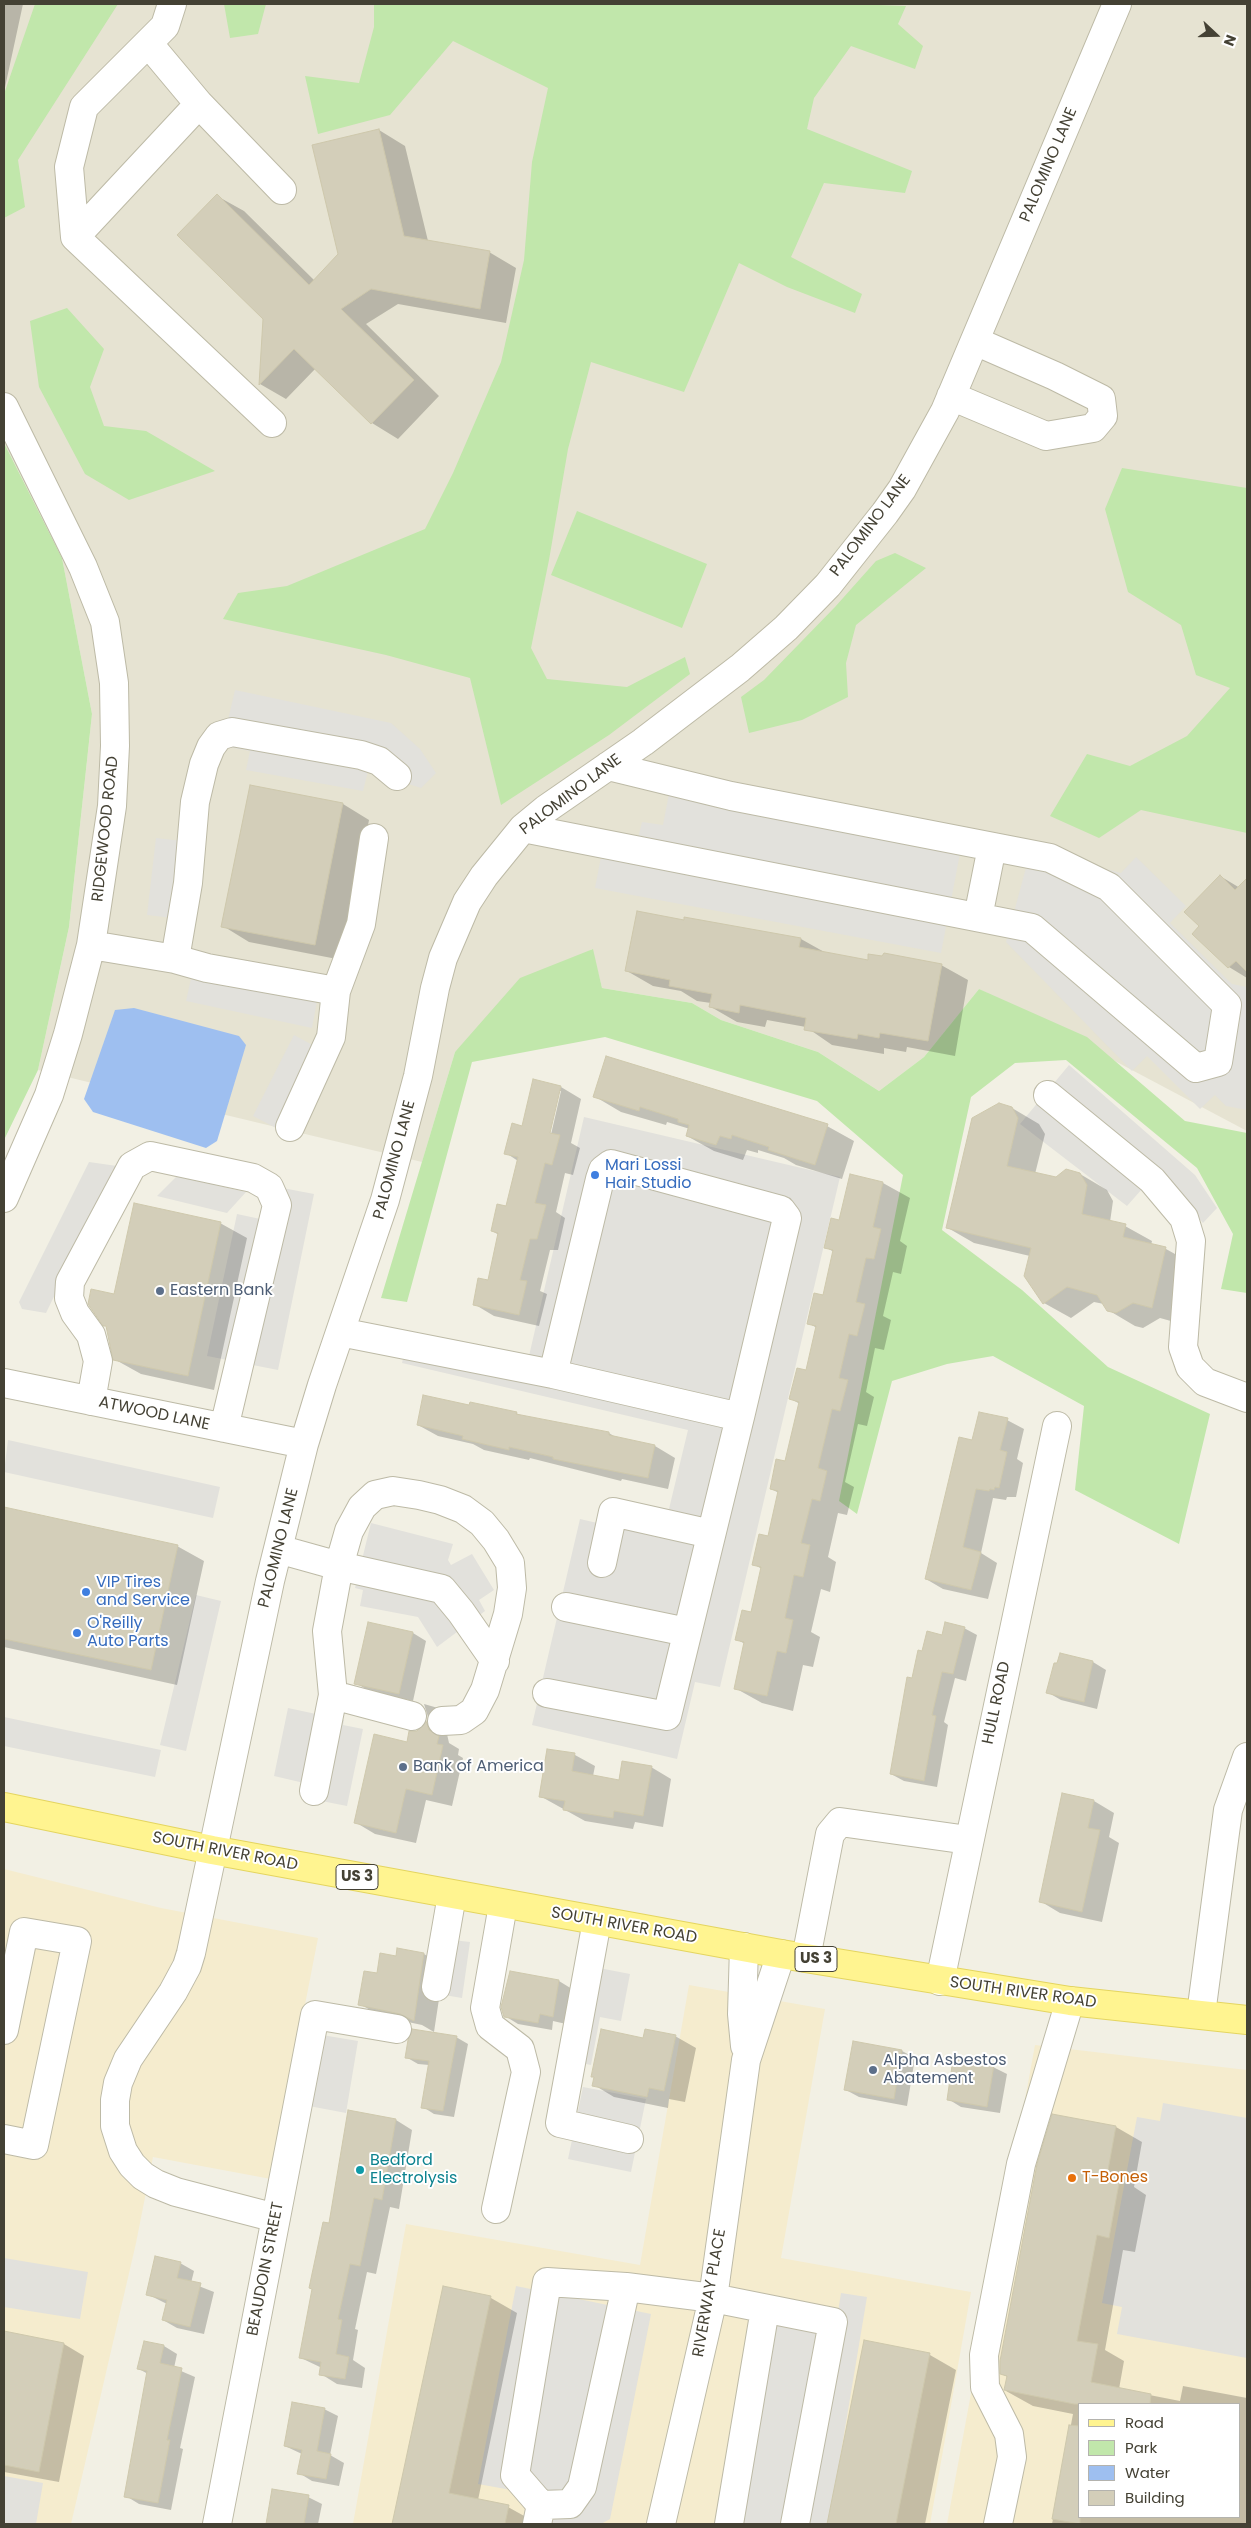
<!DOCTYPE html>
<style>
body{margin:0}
#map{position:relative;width:1251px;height:2528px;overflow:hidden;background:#f2f0e4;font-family:Poppins,sans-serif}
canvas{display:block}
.frame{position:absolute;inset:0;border:5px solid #444134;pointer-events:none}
.legend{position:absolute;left:1078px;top:2403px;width:162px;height:115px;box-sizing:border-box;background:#fff;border:1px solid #b4b3ae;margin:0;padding:6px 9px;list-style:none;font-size:15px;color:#444134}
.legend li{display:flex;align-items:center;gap:10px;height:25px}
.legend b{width:25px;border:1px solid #b4b3ae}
.north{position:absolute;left:1191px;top:10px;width:50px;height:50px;-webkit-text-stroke:4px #fff;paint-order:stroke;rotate:111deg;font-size:14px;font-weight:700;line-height:20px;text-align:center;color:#444134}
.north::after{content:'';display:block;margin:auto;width:18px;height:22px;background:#444134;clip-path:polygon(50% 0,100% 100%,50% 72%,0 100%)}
</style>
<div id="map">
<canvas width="1251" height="2528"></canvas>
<div class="frame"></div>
<ul class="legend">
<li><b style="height:6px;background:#fff490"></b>Road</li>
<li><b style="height:14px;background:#c1e7ab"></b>Park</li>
<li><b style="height:14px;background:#9ebff0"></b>Water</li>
<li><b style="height:14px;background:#d3ceb9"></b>Building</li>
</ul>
<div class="north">N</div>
</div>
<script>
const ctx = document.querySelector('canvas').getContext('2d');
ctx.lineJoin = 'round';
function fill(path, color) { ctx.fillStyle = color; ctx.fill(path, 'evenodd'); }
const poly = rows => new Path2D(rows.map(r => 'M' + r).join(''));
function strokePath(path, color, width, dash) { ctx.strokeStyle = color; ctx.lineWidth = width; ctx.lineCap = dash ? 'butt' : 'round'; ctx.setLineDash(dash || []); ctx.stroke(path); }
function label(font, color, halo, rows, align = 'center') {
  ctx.font = font + ' Poppins,sans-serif'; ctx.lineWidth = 4; ctx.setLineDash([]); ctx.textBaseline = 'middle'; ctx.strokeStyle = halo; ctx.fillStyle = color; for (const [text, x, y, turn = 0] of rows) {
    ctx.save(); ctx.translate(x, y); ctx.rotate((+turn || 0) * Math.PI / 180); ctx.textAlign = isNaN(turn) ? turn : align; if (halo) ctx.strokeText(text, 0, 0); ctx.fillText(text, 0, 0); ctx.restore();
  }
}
const residential = poly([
 [4,4,1247,4,1247,1131,979,989,924,1057,879,1091,818,1052,721,1020,692,1003,602,988,592,949,455,1052,422,1162,38,1070,69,927,92,714,62,558,4,443]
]);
const commercial = poly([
 [4,1869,161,1908,318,1938,271,2179,153,2157,136,2243,71,2524,4,2524],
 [689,1985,825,2009,781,2258,971,2292,930,2524,353,2524,406,2224,640,2265],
 [1035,2045,1247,2070,1247,2524,947,2524],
 [1080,2404,1240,2404,1240,2517,1080,2517]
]);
const green = poly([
 [35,4,118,4,18,160,25,207,4,218,4,94],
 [224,4,266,4,258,34,230,38],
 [374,4,851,4,906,6,898,24,923,46,915,69,851,46,814,98,807,129,912,171,905,193,824,183,791,257,862,294,855,313,787,287,739,263,684,392,591,362,568,449,549,560,531,648,547,679,627,687,685,657,690,674,609,735,501,805,470,678,386,655,223,619,238,593,287,586,425,529,453,473,501,362,524,260,532,162,548,88,453,41,390,115,318,134,305,76,359,83,374,27],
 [67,308,104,349,90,387,104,426,146,431,215,471,129,500,85,474,39,387,30,321],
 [4,443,62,558,92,714,69,927,38,1070,4,1140],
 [1122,468,1247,488,1247,833,1141,810,1099,838,1050,816,1087,754,1130,766,1187,736,1230,688,1196,675,1181,625,1128,592,1105,509],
 [577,511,707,564,682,628,551,575],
 [895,553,926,568,856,625,846,663,848,697,802,720,749,733,741,697,764,680,835,607,876,561],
 [593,949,602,988,692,1003,721,1020,818,1052,879,1091,924,1057,979,989,1087,1037,1185,1121,1247,1133,1247,1293,1221,1289,1233,1234,1197,1168,1066,1060,1015,1063,971,1097,942,1230,1022,1290,1108,1367,1210,1414,1179,1544,1075,1490,1084,1406,993,1356,947,1364,892,1381,857,1514,839,1501,903,1175,817,1101,605,1037,472,1062,407,1302,381,1298,455,1052,520,978]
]);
const parking = poly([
 [235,690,391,723,420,749,436,773,421,788,368,771,363,791,246,770,250,751,222,746],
 [673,773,965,827,941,953,595,888,605,836,637,842,642,822,663,825],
 [156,838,183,841,173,918,147,915],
 [1031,849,1121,873,1136,857,1186,906,1170,923,1232,984,1247,987,1247,1110,1226,1106,1215,1095,1200,1109,1147,1056,1132,1071,1006,942],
 [192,974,317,1001,312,1028,186,1001],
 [294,1035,318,1048,276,1128,253,1116],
 [1069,1065,1195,1175,1217,1208,1203,1223,1158,1171,1127,1206,1020,1124],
 [584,1117,840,1177,720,1687,695,1682,677,1759,532,1725,580,1519,662,1538,688,1430,402,1363,407,1341,526,1369],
 [89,1162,117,1166,46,1313,22,1309,19,1302],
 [177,1176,246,1192,227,1213,157,1196],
 [272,1186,314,1194,278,1370,207,1356,237,1214,265,1220],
 [8,1440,220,1487,213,1518,4,1472],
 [371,1523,453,1544,448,1560,451,1565,472,1554,494,1590,479,1600,485,1611,437,1647,418,1617,360,1606,363,1590,355,1588],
 [196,1595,221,1601,186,1751,160,1745],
 [288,1708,344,1720,343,1725,363,1729,347,1806,301,1797,304,1783,274,1776],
 [4,1717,161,1750,155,1777,4,1746],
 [453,1940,470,1942,462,1998,444,1995],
 [594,1967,630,1974,621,2021,600,2017,591,2065,576,2062],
 [322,2035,358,2041,346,2113,309,2106],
 [583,2087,646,2099,631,2172,568,2159],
 [1163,2103,1247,2118,1247,2358,1117,2334,1122,2307,1102,2303,1137,2117,1160,2121],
 [4,2258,88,2272,80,2319,4,2307],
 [516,2286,651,2314,610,2519,601,2524,522,2524,528,2493,478,2484],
 [841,2293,867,2297,829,2524,723,2524,760,2305,837,2318],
 [4,2476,43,2483,36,2524,4,2524]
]);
const water = poly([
 [134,1008,239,1036,246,1045,217,1141,206,1148,93,1112,84,1099,115,1010]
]);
const shadow = poly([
 [4,4,23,4,4,92],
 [379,130,405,146,428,241,489,252,516,268,506,323,398,304,366,324,439,396,398,439,372,423,316,368,286,399,260,384,264,318,217,196,244,211,315,281,340,255],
 [343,804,369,820,342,960,249,942,223,926],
 [1220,876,1240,888,1247,880,1247,978,1229,967],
 [801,939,826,953,869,961,941,965,968,980,955,1056,907,1047,906,1052,884,1048,884,1054,832,1045,806,1027,767,1020,765,1027,737,1022,711,1007,711,1003,697,1001,681,991,653,986,627,971],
 [561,1087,581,1099,571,1143,580,1148,573,1175,565,1173,556,1212,565,1218,558,1250,550,1250,540,1291,547,1294,539,1326,494,1316,474,1304,489,1281,499,1235,492,1231,507,1207,518,1161,506,1153,523,1127],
 [559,1091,561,1091,550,1139,548,1138],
 [594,1096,827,1126,854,1141,842,1179,796,1165,784,1158,758,1150,758,1153,747,1150,743,1160,714,1151,687,1136,690,1129,667,1122,666,1125,621,1112],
 [1012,1108,1039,1124,1045,1134,1035,1174,1056,1178,1080,1174,1107,1190,1113,1201,1110,1222,1125,1226,1152,1241,1151,1245,1166,1249,1193,1264,1178,1323,1160,1318,1143,1328,1135,1326,1108,1310,1104,1304,1094,1302,1071,1318,1044,1303,1030,1256,974,1243,948,1228],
 [851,1175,883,1183,910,1198,900,1241,907,1246,901,1274,893,1272,883,1316,891,1320,884,1350,875,1348,866,1392,874,1397,867,1426,858,1424,845,1482,854,1487,847,1515,838,1513,828,1557,836,1562,830,1592,821,1589,811,1632,820,1637,813,1667,803,1665,793,1711,762,1703,735,1688,745,1644,736,1639,752,1614,762,1569,753,1564,769,1537,779,1493,771,1489,786,1462,800,1404,791,1399,807,1372,817,1328,808,1323,824,1296,834,1252,825,1247,840,1221],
 [220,1223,247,1238,214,1390,141,1374,114,1359,115,1295],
 [470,1406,516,1413,524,1417,609,1433,617,1438,655,1446,675,1458,668,1489,622,1479,621,1481,530,1458,529,1460,484,1450,473,1444,438,1436,418,1425],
 [1007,1420,1024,1429,1017,1459,1023,1463,1016,1497,1007,1497,1006,1500,993,1498,981,1553,997,1563,988,1599,943,1589,926,1579,973,1441],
 [5,1509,177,1546,204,1561,177,1685,4,1647],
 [964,1628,977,1635,966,1681,955,1678,944,1722,948,1725,937,1787,904,1781,891,1774,913,1680,923,1652,943,1636],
 [413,1633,426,1641,413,1701,369,1691,356,1683],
 [1061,1655,1093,1662,1106,1670,1097,1709,1061,1700,1047,1692],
 [424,1704,438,1708,456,1718,448,1728,428,1717],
 [427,1723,447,1734,449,1743,459,1749,458,1755,463,1758,452,1806,426,1800,416,1843,375,1834,355,1822,408,1743],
 [548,1750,575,1755,595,1766,593,1776,620,1781,651,1767,671,1779,663,1827,635,1822,633,1829,585,1821,540,1796],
 [1094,1801,1114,1813,1109,1837,1119,1843,1102,1922,1060,1913,1040,1901],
 [398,1950,424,1954,444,1966,434,2032,422,2025,380,2016,360,2004,378,1974,397,1957],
 [510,1972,559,1981,572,1989,566,2024,553,2021,552,2030,518,2024,505,2016],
 [675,2036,696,2048,685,2102,669,2099,668,2108,614,2097,594,2085,644,2040],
 [456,2037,468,2044,454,2117,434,2114,423,2107,429,2065,418,2064,406,2057],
 [902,2051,915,2058,907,2106,859,2097,846,2090],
 [993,2067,1007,2074,1000,2113,961,2107,948,2099],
 [396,2120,412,2130,399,2209,390,2207,376,2274,367,2272,355,2329,358,2330,353,2360,365,2368,362,2388,337,2384,321,2374,322,2368,301,2358,330,2225],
 [1116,2127,1142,2142,1134,2187,1146,2195,1135,2252,1123,2250,1105,2350,1124,2361,1119,2389,1180,2401,1183,2386,1247,2398,1247,2524,1052,2524,1073,2414,1033,2406,1006,2391,1008,2377,1001,2374],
 [1080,2404,1240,2404,1240,2517,1080,2517],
 [180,2263,194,2271,191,2283,214,2292,204,2334,177,2328,163,2320,167,2304,147,2294],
 [444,2288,491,2298,517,2313,478,2500,508,2507,535,2522,534,2524,394,2524],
 [4,2332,64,2344,84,2356,59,2482,4,2472],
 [864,2342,930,2355,956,2370,925,2524,828,2524],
 [164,2346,177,2354,174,2368,195,2377,180,2448,183,2449,171,2510,139,2504,126,2496,148,2374,139,2369],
 [324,2409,338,2416,330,2455,344,2463,339,2486,312,2481,299,2473,302,2454,285,2446],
 [273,2491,308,2497,322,2504,318,2524,267,2524]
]);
const building = poly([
 [379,129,404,236,490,251,480,309,371,289,341,309,414,380,371,424,294,349,259,385,263,319,177,235,217,194,309,285,338,254,312,145,379,129],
 [250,785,343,803,315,945,221,927,250,785],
 [1220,875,1235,890,1247,878,1247,972,1236,961,1228,968,1192,934,1199,926,1184,912,1220,875],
 [637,911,684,920,684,917,801,938,799,947,868,960,868,954,882,956,884,953,942,964,928,1041,880,1033,879,1038,858,1034,857,1039,804,1030,806,1018,740,1005,739,1013,709,1007,712,994,669,986,670,980,625,971,637,911],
 [606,1056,828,1124,815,1165,768,1150,769,1147,732,1135,731,1139,720,1136,716,1145,686,1136,689,1125,678,1122,678,1119,640,1107,639,1111,593,1097,606,1056],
 [533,1079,561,1086,550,1133,560,1135,552,1165,545,1163,535,1203,546,1205,537,1239,530,1239,520,1280,527,1281,519,1315,473,1305,478,1278,488,1280,498,1233,491,1231,497,1204,506,1206,518,1157,504,1154,512,1123,522,1126,533,1079],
 [999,1103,1012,1107,1018,1118,1007,1166,1056,1177,1066,1169,1080,1173,1087,1185,1082,1214,1126,1224,1123,1237,1166,1247,1152,1308,1133,1303,1116,1313,1107,1311,1097,1295,1067,1287,1043,1304,1024,1276,1031,1248,946,1228,972,1118,999,1103],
 [850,1174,883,1182,873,1227,881,1229,874,1259,866,1258,856,1302,865,1304,857,1336,849,1334,839,1378,848,1380,840,1411,832,1409,818,1468,827,1471,820,1501,812,1499,801,1543,810,1545,803,1577,794,1575,785,1618,793,1620,786,1653,777,1651,767,1696,734,1689,744,1642,735,1640,742,1610,751,1612,761,1567,752,1565,759,1534,768,1536,778,1491,770,1489,776,1459,785,1461,799,1402,789,1399,797,1368,806,1370,816,1326,807,1324,814,1293,823,1295,833,1250,824,1248,831,1218,839,1220,850,1174],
 [134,1203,221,1222,188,1376,113,1360,106,1326,103,1326,88,1304,91,1289,114,1294,134,1203],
 [423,1395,469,1405,470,1402,517,1412,516,1414,609,1432,609,1435,655,1445,648,1478,553,1459,553,1457,509,1447,509,1450,462,1439,463,1436,417,1425,423,1395],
 [979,1412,1008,1418,1000,1450,1007,1452,999,1488,995,1487,994,1490,990,1489,989,1491,976,1489,963,1547,981,1552,971,1590,925,1579,959,1437,972,1440,979,1412],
 [4,1507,178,1545,151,1670,4,1639,4,1507],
 [368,1622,413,1632,399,1694,354,1684,368,1622],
 [945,1622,965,1627,953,1674,942,1672,932,1715,936,1716,924,1781,890,1774,907,1677,912,1678,918,1650,922,1651,927,1631,942,1635,945,1622],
 [1060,1653,1093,1661,1084,1702,1046,1693,1054,1663,1057,1663,1060,1653],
 [426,1721,429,1730,439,1736,437,1744,443,1745,432,1795,406,1789,396,1833,354,1823,374,1734,407,1742,409,1731,417,1731,426,1721],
 [547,1749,575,1753,572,1771,619,1780,622,1761,652,1766,643,1816,614,1811,613,1818,563,1810,565,1801,539,1797,547,1749],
 [1062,1793,1094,1800,1088,1828,1100,1830,1082,1912,1039,1902,1062,1793],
 [397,1948,424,1953,414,2021,400,2014,358,2005,364,1971,377,1973,380,1953,396,1956,397,1948],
 [510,1971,559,1980,553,2017,540,2014,538,2023,504,2017,501,2007,510,1971],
 [412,2029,457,2036,443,2111,421,2108,429,2061,405,2058,408,2040,412,2029],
 [601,2029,643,2038,645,2029,676,2035,664,2091,649,2088,647,2097,592,2086,594,2077,591,2077,601,2029],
 [853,2041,902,2050,894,2099,844,2090,853,2041],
 [953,2059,994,2065,987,2107,947,2100,953,2059],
 [348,2110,396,2119,382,2200,374,2198,360,2266,350,2264,338,2319,342,2320,336,2354,349,2357,345,2379,319,2375,321,2362,299,2358,312,2289,309,2288,323,2222,329,2223,348,2110],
 [1052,2114,1116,2126,1107,2176,1120,2178,1109,2238,1097,2235,1077,2341,1098,2344,1091,2382,1151,2394,1150,2404,1074,2404,1004,2390,1007,2376,1000,2374,1000,2361,1037,2164,1052,2114],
 [155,2256,181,2262,177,2278,201,2283,190,2327,162,2320,167,2300,146,2295,155,2256],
 [443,2286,491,2296,449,2493,509,2505,505,2524,392,2524,443,2286],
 [4,2331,64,2343,39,2472,4,2465,4,2331],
 [864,2340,930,2353,896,2524,827,2524,864,2340],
 [144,2341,164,2345,160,2363,182,2368,167,2440,170,2440,158,2503,124,2497,147,2371,137,2369,144,2341],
 [292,2402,325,2408,317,2451,331,2454,326,2479,297,2474,302,2450,284,2446,292,2402],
 [1069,2425,1080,2426,1080,2524,1052,2519,1069,2425],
 [272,2489,309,2495,304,2524,266,2524,272,2489]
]);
const minor = poly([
 [172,4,165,26,84,107,69,167,75,237,272,423],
 [199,104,282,190],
 [75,237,199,104,148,43],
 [951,396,1046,436,1093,428,1103,416,1101,399,1055,376,975,341],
 [4,407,83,567,105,622,114,683,115,746,112,806,91,945,68,1034,49,1095,4,1198],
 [523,828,1032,928,1196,1068,1218,1062,1227,1005,1109,887,1050,858,731,796,608,766],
 [978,917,992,847],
 [91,945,175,959,207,968,336,991,361,924,374,838],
 [175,959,188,883,195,802,204,764,211,747,219,736,232,732,361,755,379,761,397,776],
 [1048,1095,1152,1180,1184,1218,1191,1241,1183,1347,1190,1367,1205,1382,1247,1398],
 [290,1127,331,1037,336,991],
 [340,1332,553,1374,740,1417,787,1218,781,1210,611,1164,603,1170,600,1179,553,1374],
 [4,1383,304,1444],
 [91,1401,98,1361,91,1335,75,1313,69,1298,70,1282,132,1166,150,1156,253,1178,269,1187,277,1205,224,1428],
 [278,1549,339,1566,442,1589,461,1612,495,1661],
 [602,1563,613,1512,711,1534],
 [566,1607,687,1632],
 [547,1693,667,1716,740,1417],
 [333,1695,412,1716],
 [314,1791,333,1695,327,1631,339,1566,349,1531,362,1507,375,1495,393,1491,419,1495,440,1500,463,1509,482,1523,496,1540,510,1563,512,1588,508,1614,485,1690,474,1711,461,1720,442,1721],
 [597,1921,560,2123,629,2139],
 [744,1947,742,2014,745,2046],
 [806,1958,830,1834,840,1822,968,1840],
 [940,1981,1057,1426],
 [436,1987,452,1895],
 [1201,2014,1228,1810,1247,1757],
 [4,2030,24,1932,77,1941,34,2145,4,2139],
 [496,2209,526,2072,520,2049,490,2026,485,2008,503,1905],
 [276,2218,176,2192,156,2184,143,2176,132,2165,123,2151,115,2126,115,2100,118,2083,128,2059,173,1992,187,1966,191,1953,270,1581,304,1444,322,1385,385,1200,418,1076,435,988,443,958,467,902,484,876,523,828,546,809,643,742,740,668,786,628,828,585,885,513,902,489,945,411,1117,4],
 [541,2505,570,2504,582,2487,626,2287],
 [217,2524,315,2015,397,2029],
 [537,2524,541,2505,515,2475,547,2282,626,2287,713,2298,833,2322,795,2524],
 [661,2524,713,2298,746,2060,781,1954],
 [729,2524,765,2309],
 [998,2524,1012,2457,1009,2434,985,2387,984,2355,1021,2164,1070,2001]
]);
const major = poly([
 [4,1807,212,1850,781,1954,1070,2001,1247,2020]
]);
const markers = [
 [595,1175,5,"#3f7fe0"],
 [160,1291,5,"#5c6f8a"],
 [86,1592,5,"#3f7fe0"],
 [77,1633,5,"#3f7fe0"],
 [403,1767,5,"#5c6f8a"],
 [873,2070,5,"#5c6f8a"],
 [360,2170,5,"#0f9aa8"],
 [1072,2178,5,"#e8710a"]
];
const shields = [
 [357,1877,42],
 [816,1959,42]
];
const shieldNames = [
 ["US 3",357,1877],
 ["US 3",816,1959]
];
const streetNames = [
 ["PALOMINO LANE",1049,165,-67],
 ["PALOMINO LANE",871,526,-53],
 ["PALOMINO LANE",571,795,-37],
 ["RIDGEWOOD ROAD",106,829,-84],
 ["PALOMINO LANE",395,1160,-75],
 ["ATWOOD LANE",154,1414,12],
 ["PALOMINO LANE",279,1548,-76],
 ["HULL ROAD",997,1703,-78],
 ["SOUTH RIVER ROAD",225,1852,11],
 ["SOUTH RIVER ROAD",624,1926,10],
 ["SOUTH RIVER ROAD",1023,1993,8],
 ["BEAUDOIN STREET",266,2269,-79],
 ["RIVERWAY PLACE",710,2293,-80]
];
const shopNames = [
 ["Mari Lossi",605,1166],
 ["Hair Studio",605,1184],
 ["VIP Tires",96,1583],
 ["and Service",96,1601],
 ["O'Reilly",87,1624],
 ["Auto Parts",87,1642]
];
const serviceNames = [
 ["Eastern Bank",170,1291],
 ["Bank of America",413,1767],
 ["Alpha Asbestos",883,2061],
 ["Abatement",883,2079]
];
const cultureNames = [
 ["Bedford",370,2161],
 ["Electrolysis",370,2179]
];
const foodNames = [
 ["T-Bones",1082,2178]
];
fill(residential, '#e6e3d2');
fill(commercial, '#f5ecce');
fill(green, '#c1e7ab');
fill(parking, '#e2e1dc');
fill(water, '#9ebff0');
fill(shadow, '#0003');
fill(building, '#d3ceb9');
strokePath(building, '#cec8ac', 1);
strokePath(minor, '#bdbaa6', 30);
strokePath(major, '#e4d560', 30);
strokePath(minor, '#fff', 28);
strokePath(major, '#fff490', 28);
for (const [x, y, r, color] of markers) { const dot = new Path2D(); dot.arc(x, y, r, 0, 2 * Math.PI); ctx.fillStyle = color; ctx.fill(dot); strokePath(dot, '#fff', 2); }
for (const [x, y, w] of shields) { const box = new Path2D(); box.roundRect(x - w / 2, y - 12.5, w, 25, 4); ctx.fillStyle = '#fff'; ctx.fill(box); strokePath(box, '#444134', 1); }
label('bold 15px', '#444134', null, shieldNames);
label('16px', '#444134', '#fff', streetNames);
label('16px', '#366cbe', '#fff', shopNames, 'left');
label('16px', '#4e5e75', '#fff', serviceNames, 'left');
label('16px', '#0d838f', '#fff', cultureNames, 'left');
label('16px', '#c56008', '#fff', foodNames, 'left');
</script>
